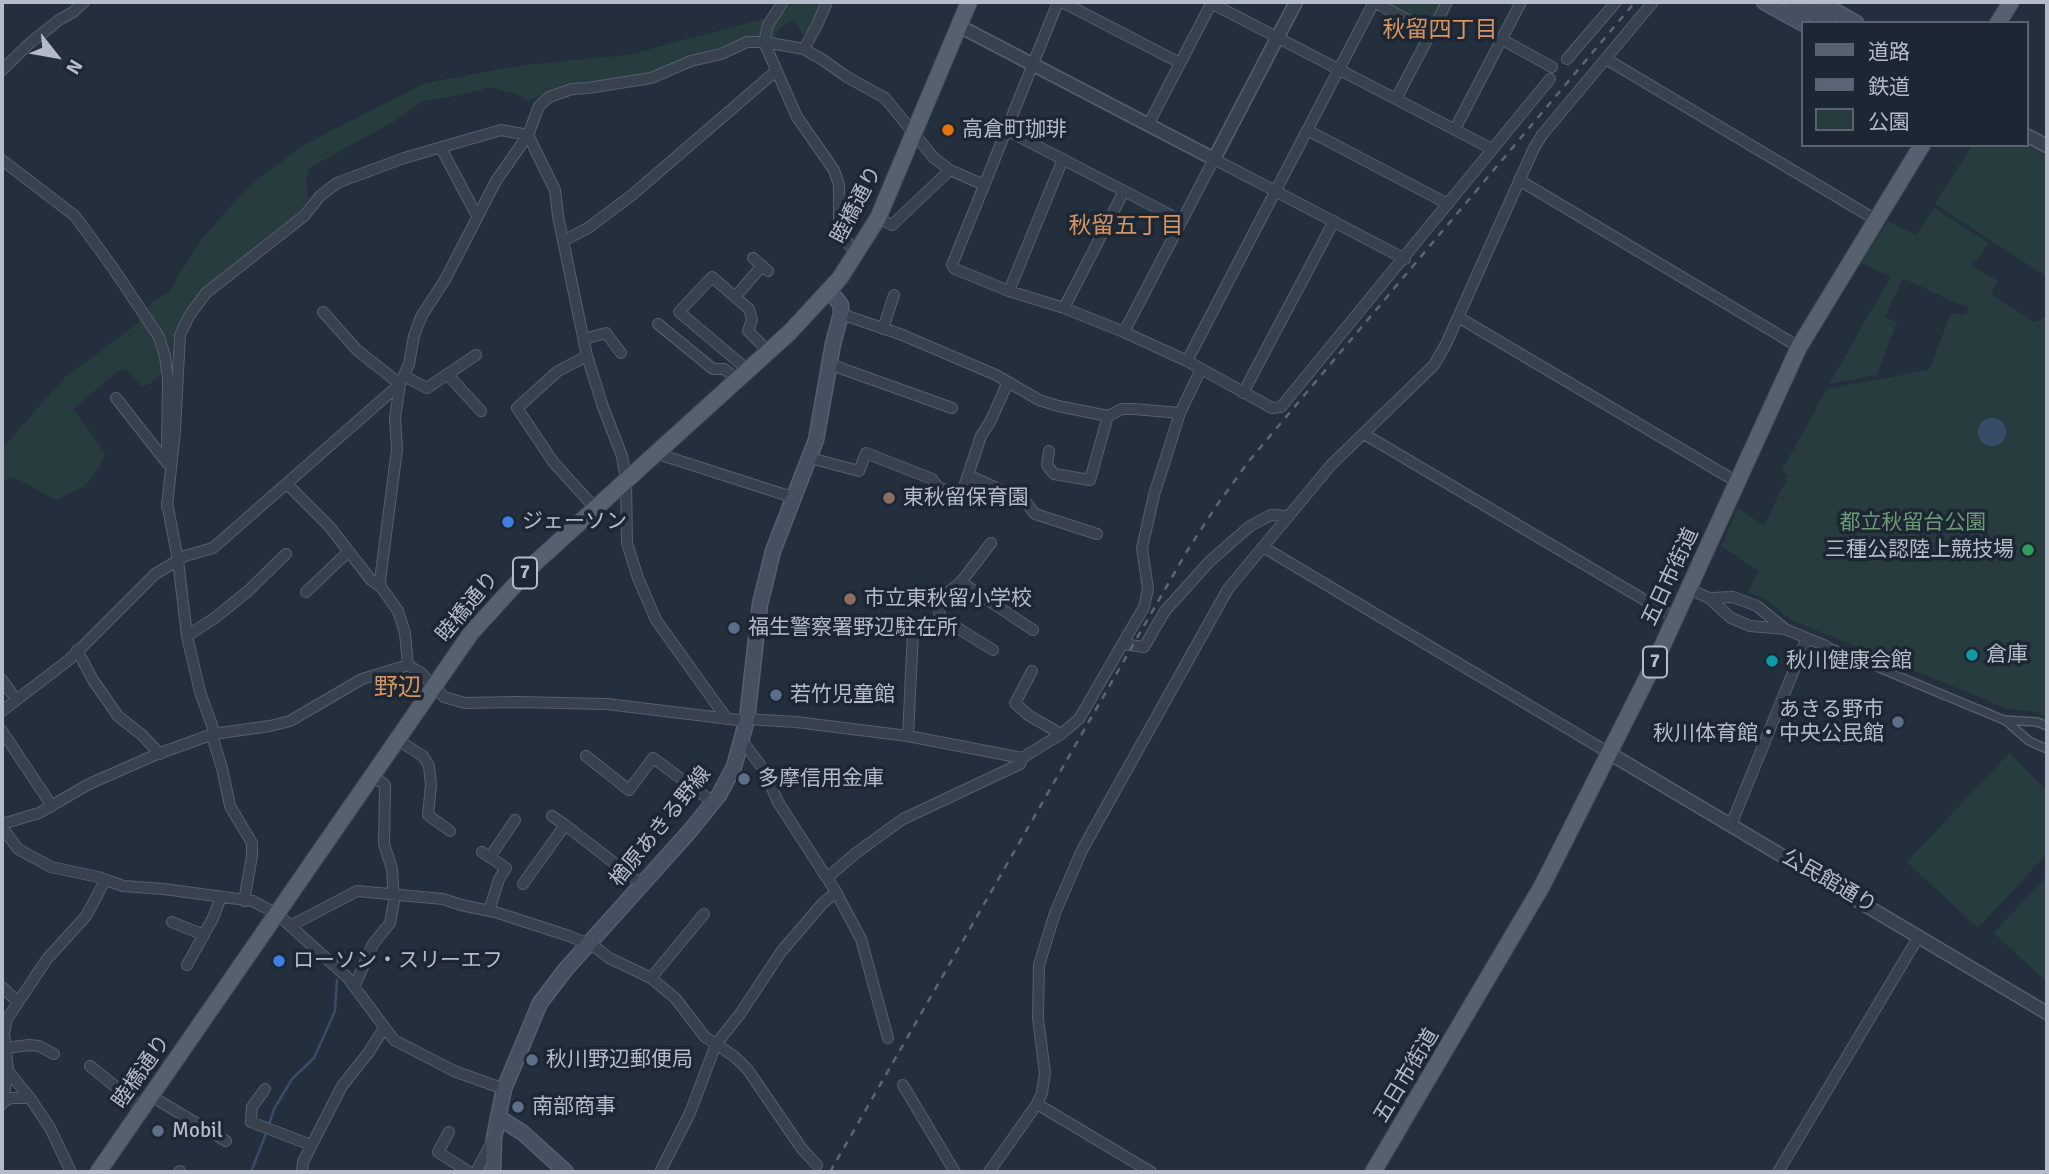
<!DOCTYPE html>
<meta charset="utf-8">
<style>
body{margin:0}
#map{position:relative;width:2049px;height:1174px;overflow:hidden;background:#242f3e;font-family:Signika,"Noto Sans JP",sans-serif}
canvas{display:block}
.frame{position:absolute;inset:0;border:4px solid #b4bcc9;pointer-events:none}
.legend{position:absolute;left:1801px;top:21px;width:228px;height:126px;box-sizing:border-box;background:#1d2633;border:2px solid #59626f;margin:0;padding:9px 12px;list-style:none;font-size:21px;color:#b4bcc9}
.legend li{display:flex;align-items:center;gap:14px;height:35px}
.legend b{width:35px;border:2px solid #59626f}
.north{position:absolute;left:21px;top:21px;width:70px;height:70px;-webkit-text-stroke:5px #1d2633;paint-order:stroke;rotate:121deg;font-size:19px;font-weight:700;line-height:28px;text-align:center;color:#b4bcc9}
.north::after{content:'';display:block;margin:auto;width:24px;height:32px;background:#b4bcc9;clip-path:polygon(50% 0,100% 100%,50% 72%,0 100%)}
</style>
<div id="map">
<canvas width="2049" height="1174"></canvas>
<div class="frame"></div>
<ul class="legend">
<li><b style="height:9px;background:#56606e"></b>道路</li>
<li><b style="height:9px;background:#5a6575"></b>鉄道</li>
<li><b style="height:19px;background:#263c3f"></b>公園</li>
</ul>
<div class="north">N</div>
</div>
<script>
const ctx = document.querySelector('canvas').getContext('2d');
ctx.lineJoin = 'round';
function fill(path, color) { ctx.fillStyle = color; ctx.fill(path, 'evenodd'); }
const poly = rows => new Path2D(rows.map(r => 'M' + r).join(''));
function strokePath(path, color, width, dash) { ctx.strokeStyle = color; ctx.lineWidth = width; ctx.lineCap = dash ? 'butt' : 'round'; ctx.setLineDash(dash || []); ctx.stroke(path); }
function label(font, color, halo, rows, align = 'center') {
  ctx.font = font + ' Signika,"Noto Sans JP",sans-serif'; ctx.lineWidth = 7; ctx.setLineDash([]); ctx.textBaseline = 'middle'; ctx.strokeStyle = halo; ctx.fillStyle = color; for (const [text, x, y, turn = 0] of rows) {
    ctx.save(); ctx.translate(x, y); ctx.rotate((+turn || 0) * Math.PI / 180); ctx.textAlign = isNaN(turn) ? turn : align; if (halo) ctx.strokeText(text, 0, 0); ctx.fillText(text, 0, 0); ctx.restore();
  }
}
const green = poly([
 [793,2,826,2,814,27,803,35,793,20,780,28,775,37,733,42,652,72,562,87,527,101,519,95,490,87,462,95,422,101,395,121,309,168,306,180,309,199,297,215,200,294,174,331,170,365,150,384,141,386,125,369,118,371,73,409,105,453,100,467,85,486,56,500,13,477,2,482,2,449,64,378,137,324,151,303,169,292,200,241,250,185,304,145,425,83,524,65,627,55,783,14],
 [1383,2,1443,2,1432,22,1425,24],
 [2026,144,2047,156,2047,277,1935,204,1972,145],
 [1934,208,1989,243,1972,266,1998,281,1991,294,2034,322,2047,315,2047,718,2034,712,2008,709,1791,620,1768,601,1748,592,1759,571,1721,546,1738,508,1764,526,1788,476,1782,470,1827,389,1929,370,1951,313,1966,315,1969,306,1956,303,1903,278,1885,317,1897,322,1877,375,1829,384,1891,276,1861,263,1888,221,1916,235],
 [2009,753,2047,790,2047,854,1978,928,1907,862],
 [2047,876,2047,982,1994,933]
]);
const water = poly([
 '1978 432a14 14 0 1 1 28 0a14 14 0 1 1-28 0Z'
]);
const stream = poly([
 [269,1125,274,1109,292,1079,314,1058,335,1011,337,980],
 [251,1172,267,1131]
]);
const pedestrian = poly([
 [1826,646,2004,720,2037,722,2047,726],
 [2005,720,2029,741,2047,749]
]);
const minor = poly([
 [783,2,768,25,764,42,797,117,834,170,839,185,839,226,849,245,859,251],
 [1058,2,952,265,955,269,1009,291,1064,308,1124,332,1187,361,1272,408,1281,407,1550,79],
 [1062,2,1180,63],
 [1209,2,1492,149],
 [1374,2,1431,32],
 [1501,39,1552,67],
 [804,49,817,25,827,2],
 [1567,59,1616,2],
 [1606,59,1876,220],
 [2,70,30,43,59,20,73,12,84,2],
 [1396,99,1447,2],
 [1148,125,1212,2],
 [1455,129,1521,2],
 [1006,130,1182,221],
 [1307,130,1448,204],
 [441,148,477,216],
 [2,160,75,216,113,268,159,337,165,356,168,380,167,450],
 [1519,180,1799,347],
 [878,218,892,225,950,170],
 [563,241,588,228,632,195,776,71],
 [753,258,768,271],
 [1009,291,1063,159],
 [735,297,762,266],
 [1064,308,1124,191],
 [323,312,357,350,400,384],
 [841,314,900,334,996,375,1039,400,1058,406,1108,416,1122,409,1134,409,1180,413],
 [1458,317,1737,482],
 [658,324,713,369,724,369,738,380],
 [883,329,894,295],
 [1124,332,1214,159,1405,259],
 [584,339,606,333,621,353],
 [587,356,558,371,517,408,554,463,595,508],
 [1187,361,1374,2],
 [829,364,952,408],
 [748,370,679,312,712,277,749,309,752,320,748,331,769,352],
 [447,374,481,411],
 [404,376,427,388,476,355],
 [400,384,395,418,397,449,380,581,381,587,398,611,405,633,408,665],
 [1243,393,1334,221],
 [116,398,167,463],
 [1364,434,1675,618],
 [1049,451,1047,465,1054,474,1090,480,1108,416],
 [655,453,795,498],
 [810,458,859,471,866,453,932,479,938,487,961,496,981,436,991,420,1008,382],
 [968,475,1025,501,1035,514,1097,534],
 [287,484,329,526,371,580,381,587],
 [167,503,178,560,187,636,200,692,214,731,213,739,222,768,230,806,252,843,252,856,244,901],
 [167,507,175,430,180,335,189,316,206,293,304,216,320,196,337,183,404,158,501,130,528,135,555,190,558,216,587,356,603,407,622,456,626,481,627,543,638,578,656,620,727,719],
 [1263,547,1609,753],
 [961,582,1033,630],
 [1689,589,1709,598,1731,618,1750,626,1785,629],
 [306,592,349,551],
 [1709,598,1733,597,1757,606,1785,629,1826,646],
 [940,617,993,650],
 [187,636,216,617,248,591,286,554],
 [1123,644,1144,647,1165,611,1209,562,1250,526,1271,515,1289,516],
 [77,650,93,680,118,716,142,735,160,754],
 [1032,671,1015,703,1028,715,1061,734],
 [2,680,16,699],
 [2,711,70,659,155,574,185,556,213,548,400,384,409,364,414,336,421,317,446,278,496,181,528,135,539,106,549,97,572,89,588,88,651,78,691,61,721,54,747,42,764,42,804,49,823,60,847,77,885,98,934,158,950,170,984,185],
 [2,731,52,806],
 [908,736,913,632,941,620,937,601,961,582,991,543],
 [396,739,423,756,429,766,431,785,428,815,450,831],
 [743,742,764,770,778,802,836,892],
 [586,756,629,790,653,758,713,802],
 [552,816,565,825],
 [2,824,39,813,89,784,155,755,213,734,270,726,290,721,362,679,408,665,421,673,444,697,465,703,517,702,607,704,738,720,747,719,796,722,908,736,1022,758],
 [1731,825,1807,638],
 [2,827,18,849,51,867,98,877,123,886,164,889,253,901,262,906,276,913,347,977,394,1040,454,1071,504,1089],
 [482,852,506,868,499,879,489,911],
 [490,857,515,820],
 [827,878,856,853,903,819,1020,764,1022,758,1061,734,1079,719,1144,607,1148,589,1142,548,1154,495,1180,413,1201,369],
 [523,884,565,825,643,885],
 [172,922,204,935],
 [290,926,357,891,443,899,461,905,495,912,569,936,594,946,609,958,651,978,675,998,705,1037,716,1044,690,1113,660,1172],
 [187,965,213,918,221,897],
 [651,978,704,914],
 [355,985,373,944,390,923,394,901,392,869,384,844,385,785,371,775],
 [2,987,17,1001],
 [6,1048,29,1045,39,1046,54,1054],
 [90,1066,142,1108],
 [8,1071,30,1098],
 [903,1085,955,1172],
 [265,1089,252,1107,251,1122,311,1145],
 [151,1096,226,1141],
 [3,1102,11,1098,30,1098,50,1128,71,1172],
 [2,1104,8,1071,4,1033,7,1019,47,959,86,916,105,881],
 [1037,1104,1151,1172],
 [449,1132,438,1152,469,1172],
 [817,1165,802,1149,748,1070,735,1057,716,1044,740,1014,781,952,822,904,836,892,861,939,888,1038],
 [179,1172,180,1171],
 [302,1172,303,1162,342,1086,369,1052,384,1028],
 [476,1172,492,1142],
 [989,1172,1037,1104,1042,1093,1045,1073,1038,1018,1039,965,1055,913,1082,850,1228,589,1331,465,1434,365,1446,344,1534,148,1542,135,1653,2],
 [1778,1172,1919,936]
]);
const tertiary = poly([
 [959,26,1214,159,1296,2],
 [2026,135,2047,146],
 [1609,753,2047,1013]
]);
const secondary = poly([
 [1764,2,1802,23],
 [1792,2,1829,23],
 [1819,2,1856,23],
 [498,1117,523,1133,566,1172],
 [493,1172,494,1138,504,1089,540,1003,566,969,689,832,719,795,734,767,747,719,760,604,766,580,773,551,816,440,833,344,841,314,841,305,830,291]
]);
const primary = poly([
 [1998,23,2011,2],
 [98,1172,471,633,535,563,790,332,840,278,878,218,969,2],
 [1373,1172,1542,886,1655,662,1799,347,1922,145]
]);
const rail = poly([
 [830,1172,1187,551,1217,505,1249,461,1635,2]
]);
const markers = [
 [948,130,7,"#e8710a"],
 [889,498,7,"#8d6e63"],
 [508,522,7,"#3f7fe0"],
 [2028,550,7,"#2e9e5b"],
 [850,599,7,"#8d6e63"],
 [734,628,7,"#5c6f8a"],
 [1972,655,7,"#0f9aa8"],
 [1772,661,7,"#0f9aa8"],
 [776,695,7,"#5c6f8a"],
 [1898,722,7,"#5c6f8a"],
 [744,779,7,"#5c6f8a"],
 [279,961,7,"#3f7fe0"],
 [532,1060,7,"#5c6f8a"],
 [518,1107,7,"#5c6f8a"],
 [158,1131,7,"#5c6f8a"]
];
const shields = [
 [525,573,24],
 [1655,662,24]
];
const shieldNames = [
 ["7",525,573],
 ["7",1655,662]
];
const poiNames = [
 ["高倉町珈琲",962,130],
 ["東秋留保育園",903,498],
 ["ジェーソン",522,522],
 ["三種公認陸上競技場",2014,550,"right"],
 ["市立東秋留小学校",864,599],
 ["福生警察署野辺駐在所",748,628],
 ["倉庫",1986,655],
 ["秋川健康会館",1786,661],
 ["若竹児童館",790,695],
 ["あきる野市",1884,710,"right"],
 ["秋川体育館・中央公民館",1884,734,"right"],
 ["多摩信用金庫",758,779],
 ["ローソン・スリーエフ",293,961],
 ["秋川野辺郵便局",546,1060],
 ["南部商事",532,1107],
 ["Mobil",172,1131]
];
const streetNames = [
 ["睦橋通り",857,205,-62],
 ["五日市街道",1671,577,-65],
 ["睦橋通り",468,607,-50],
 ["楢原あきる野線",661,827,-51],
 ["公民館通り",1829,882,30],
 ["睦橋通り",142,1072,-55],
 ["五日市街道",1407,1076,-59]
];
const parkNames = [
 ["都立秋留台公園",1913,523]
];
const neighbourhoodNames = [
 ["秋留四丁目",1440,31],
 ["秋留五丁目",1126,227]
];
const quarterNames = [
 ["野辺",398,689]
];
fill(green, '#263c3f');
fill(water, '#394c67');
strokePath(stream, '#394c67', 2.5);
strokePath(pedestrian, '#565f6c', 10);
strokePath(minor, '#565f6c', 12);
strokePath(tertiary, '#565f6c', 15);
strokePath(secondary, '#565f6c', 17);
strokePath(primary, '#414a57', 18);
strokePath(pedestrian, '#38414e', 7);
strokePath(minor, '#38414e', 10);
strokePath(tertiary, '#38414e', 12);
strokePath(secondary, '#465061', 14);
strokePath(primary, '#56606e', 16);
strokePath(rail, '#5a6575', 2.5, [7, 7]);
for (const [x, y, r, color] of markers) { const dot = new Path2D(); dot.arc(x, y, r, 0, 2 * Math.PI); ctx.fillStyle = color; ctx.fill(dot); strokePath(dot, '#1d2633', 2.5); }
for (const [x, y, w] of shields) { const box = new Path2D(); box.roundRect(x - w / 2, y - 15.5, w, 31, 5); ctx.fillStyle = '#1d2633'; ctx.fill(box); strokePath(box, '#b4bcc9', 2); }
label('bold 19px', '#b4bcc9', null, shieldNames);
label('21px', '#b4bcc9', '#1d2633', poiNames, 'left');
label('21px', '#b4bcc9', '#1d2633', streetNames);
label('21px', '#6b9a76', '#1d2633', parkNames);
label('23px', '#d59563', '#1d2633', neighbourhoodNames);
label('24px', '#d59563', '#1d2633', quarterNames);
</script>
